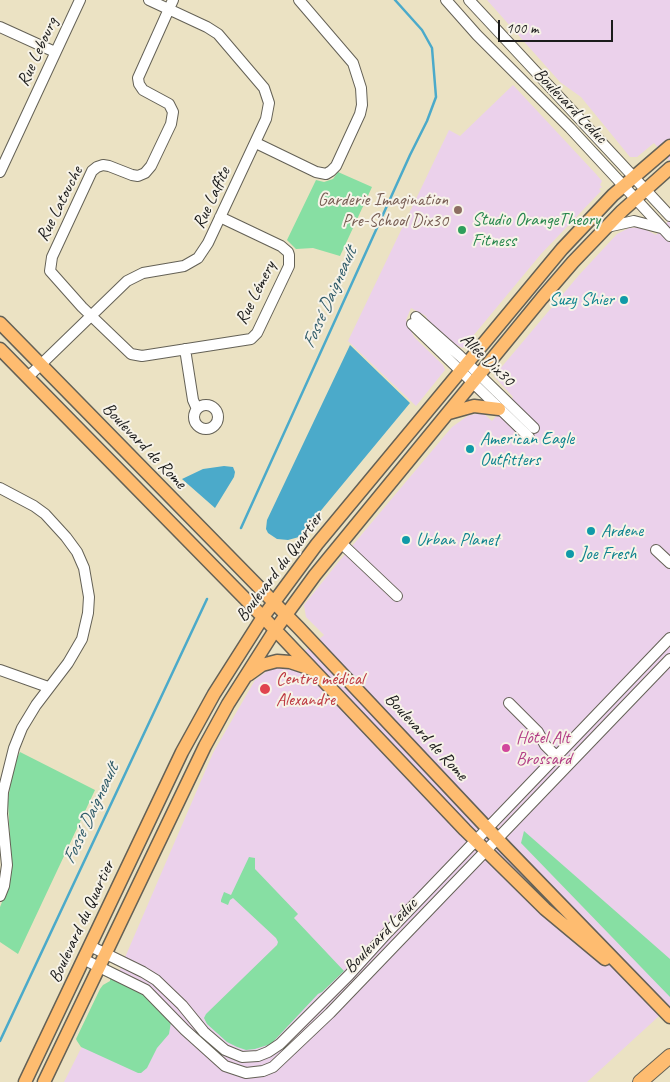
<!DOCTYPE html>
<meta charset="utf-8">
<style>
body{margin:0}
#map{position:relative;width:670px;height:1082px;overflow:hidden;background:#ebe2c3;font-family:Caveat,sans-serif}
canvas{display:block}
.scale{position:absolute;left:498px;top:20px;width:115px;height:22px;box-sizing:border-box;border:2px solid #1c1c1c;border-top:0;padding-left:6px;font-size:15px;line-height:18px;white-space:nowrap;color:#1c1c1c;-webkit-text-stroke:4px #f7f3e8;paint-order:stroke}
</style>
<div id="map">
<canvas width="670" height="1082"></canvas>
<div class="scale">100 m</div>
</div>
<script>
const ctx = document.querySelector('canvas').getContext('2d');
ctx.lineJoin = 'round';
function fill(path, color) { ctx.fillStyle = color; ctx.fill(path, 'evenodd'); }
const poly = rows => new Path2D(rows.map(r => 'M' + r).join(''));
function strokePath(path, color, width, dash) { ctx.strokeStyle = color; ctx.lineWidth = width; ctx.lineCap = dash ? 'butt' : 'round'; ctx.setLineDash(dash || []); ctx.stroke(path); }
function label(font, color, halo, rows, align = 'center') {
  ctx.font = font + ' Caveat,sans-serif'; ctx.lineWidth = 4; ctx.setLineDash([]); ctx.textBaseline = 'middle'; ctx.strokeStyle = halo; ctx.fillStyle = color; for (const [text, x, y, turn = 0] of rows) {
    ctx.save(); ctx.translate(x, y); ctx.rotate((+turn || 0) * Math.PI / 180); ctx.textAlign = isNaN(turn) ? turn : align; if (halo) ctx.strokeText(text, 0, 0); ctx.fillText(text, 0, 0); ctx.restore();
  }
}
const built = poly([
 [487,0,670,0,670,161,654,143,637,157,630,157,581,97,560,82],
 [513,85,596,174,602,181,600,185,602,187,599,189,601,191,541,254,463,348,452,343,427,319,426,316,411,308,406,320,414,337,443,365,445,370,416,406,348,341,449,130,460,136],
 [670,219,670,1006,587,1082,64,1082,114,983,213,753,255,680,271,668,285,667,324,635,306,617,304,605,336,565,452,427,469,415,483,413,492,421,513,397,494,376,579,275,617,234,629,228,641,227,656,235]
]);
const green = poly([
 [338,172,372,187,340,256,313,248,296,249,287,240,316,180,324,182,333,179],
 [20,752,95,790,18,954,0,942,0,907,9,884,10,842,8,801,13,766],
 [524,831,670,959,670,997,521,843],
 [249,857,255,858,255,869,298,914,294,918,344,971,322,992,318,994,271,1044,255,1049,246,1050,237,1047,227,1042,207,1024,204,1018,206,1014,277,945,278,942,276,938,233,898,230,900,228,905,221,902,221,900,224,892,231,895],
 [110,979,118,980,139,989,171,1022,169,1034,157,1048,147,1068,141,1073,138,1073,81,1047,77,1041,76,1039,100,989,103,985,110,981]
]);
const water = poly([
 [350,345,410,403,299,537,288,540,277,539,268,533,266,529,267,520],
 [224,466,233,467,235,472,234,477,215,508,182,479,203,469]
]);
const stream = poly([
 [241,528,410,155,427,121,436,97,432,48,422,30,395,0],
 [0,1041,207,599]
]);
const minor = poly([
 [173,0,138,78,139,84,143,90,169,104,173,112,171,124,151,166,145,173,138,176,132,175,109,166,103,165,97,167,92,171,52,257,50,271,82,307,131,354,142,356,251,339,257,333,289,266,289,255,288,252,281,246,220,217],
 [446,0,477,35,570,128,670,236],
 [469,0,670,216],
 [0,27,55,52],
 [256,143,316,172,326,174,331,171,336,166,360,114,362,105,361,88,353,63,299,0],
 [0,172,80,0],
 [607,227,634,221,661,228],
 [416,317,460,356,534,428],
 [412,324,529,437],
 [185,349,193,400,197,409],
 [28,377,127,281,143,273,184,266,198,258,208,243,266,119,269,103,264,88,218,34,207,27,149,0],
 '194 417a12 12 0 1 1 24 0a12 12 0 1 1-24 0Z',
 [0,488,34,506,45,514,66,537,77,552,84,568,89,597,88,613,82,639,68,663,36,705,22,728,14,748,3,792,2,814,7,865,4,886,0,896],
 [341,543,397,596],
 [656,550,670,563],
 [0,670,48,687],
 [509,703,538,732,545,745,557,757],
 [90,946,143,972,156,980,182,1005,204,1032,225,1050,242,1057,258,1056,268,1052,280,1044,349,975,388,932,670,638],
 [83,959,146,990,185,1030,225,1066,246,1073,263,1071,273,1067,330,1013,670,659]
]);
const major = poly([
 [0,323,299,628,506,848,670,1017],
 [0,349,263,617,465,830,545,909,605,959],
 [449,413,474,406,499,409],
 [248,675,262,665,277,661,290,662,311,669],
 [25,1082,182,752,214,694,263,617,317,544,562,249,613,195,670,146],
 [44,1082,205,746,228,704,275,630,315,575,542,298,573,262,622,211,670,168]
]);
const highway = poly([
 [640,1082,670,1056]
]);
const markers = [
 [458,210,5,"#8d6e63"],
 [462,230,5,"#2e9e5b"],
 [624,300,5,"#0f9aa8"],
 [470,449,5,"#0f9aa8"],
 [591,531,5,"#0f9aa8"],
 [406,540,5,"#0f9aa8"],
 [570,554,5,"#0f9aa8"],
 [265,689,6,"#e0444e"],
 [506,748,5,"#d1479c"]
];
const streetNames = [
 ["Rue Lebourg",38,52,-65],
 ["Boulevard Leduc",570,106,46],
 ["Rue Laffite",212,198,-65],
 ["Rue Latouche",60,204,-63],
 ["Rue Lémery",256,293,-63],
 ["Allée Dix30",487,360,44],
 ["Boulevard de Rome",144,446,46],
 ["Boulevard du Quartier",280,567,-53],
 ["Boulevard de Rome",426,737,47],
 ["Boulevard du Quartier",82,922,-65],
 ["Boulevard Leduc",381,936,-46]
];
const educationNames = [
 ["Garderie Imagination",448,200],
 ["Pre-School Dix30",448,221]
];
const leisureNames = [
 ["Studio OrangeTheory",472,220],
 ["Fitness",472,241]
];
const cultureNames = [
 ["Suzy Shier",614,300,"right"],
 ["American Eagle",480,439],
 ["Outfitters",480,460],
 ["Ardene",601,531],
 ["Urban Planet",416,540],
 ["Joe Fresh",580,554]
];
const healthNames = [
 ["Centre médical",276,679],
 ["Alexandre",276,700]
];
const hotelNames = [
 ["Hôtel Alt",516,738],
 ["Brossard",516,759]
];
const waterNames = [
 ["Fossé Daigneault",330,298,-66],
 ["Fossé Daigneault",91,814,-65]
];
fill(built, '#ebd1eb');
fill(green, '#87dfa3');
fill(water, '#4baaca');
strokePath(stream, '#4baaca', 2.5);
strokePath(minor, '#646156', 12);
strokePath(major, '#646156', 15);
strokePath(highway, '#646156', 16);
strokePath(minor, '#fff', 10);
strokePath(major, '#febc70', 12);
strokePath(highway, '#febc70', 14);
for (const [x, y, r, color] of markers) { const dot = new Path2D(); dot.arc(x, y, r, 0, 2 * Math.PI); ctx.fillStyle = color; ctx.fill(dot); strokePath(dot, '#f7f3e8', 2); }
label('18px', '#1c1c1c', '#f7f3e8', streetNames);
label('18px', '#785e54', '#f7f3e8', educationNames, 'right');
label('18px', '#27864d', '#f7f3e8', leisureNames, 'left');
label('18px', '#0d838f', '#f7f3e8', cultureNames, 'left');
label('18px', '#be3a42', '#f7f3e8', healthNames, 'left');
label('18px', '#b23c85', '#f7f3e8', hotelNames, 'left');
label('italic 19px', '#315c6a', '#f7f3e8', waterNames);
</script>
